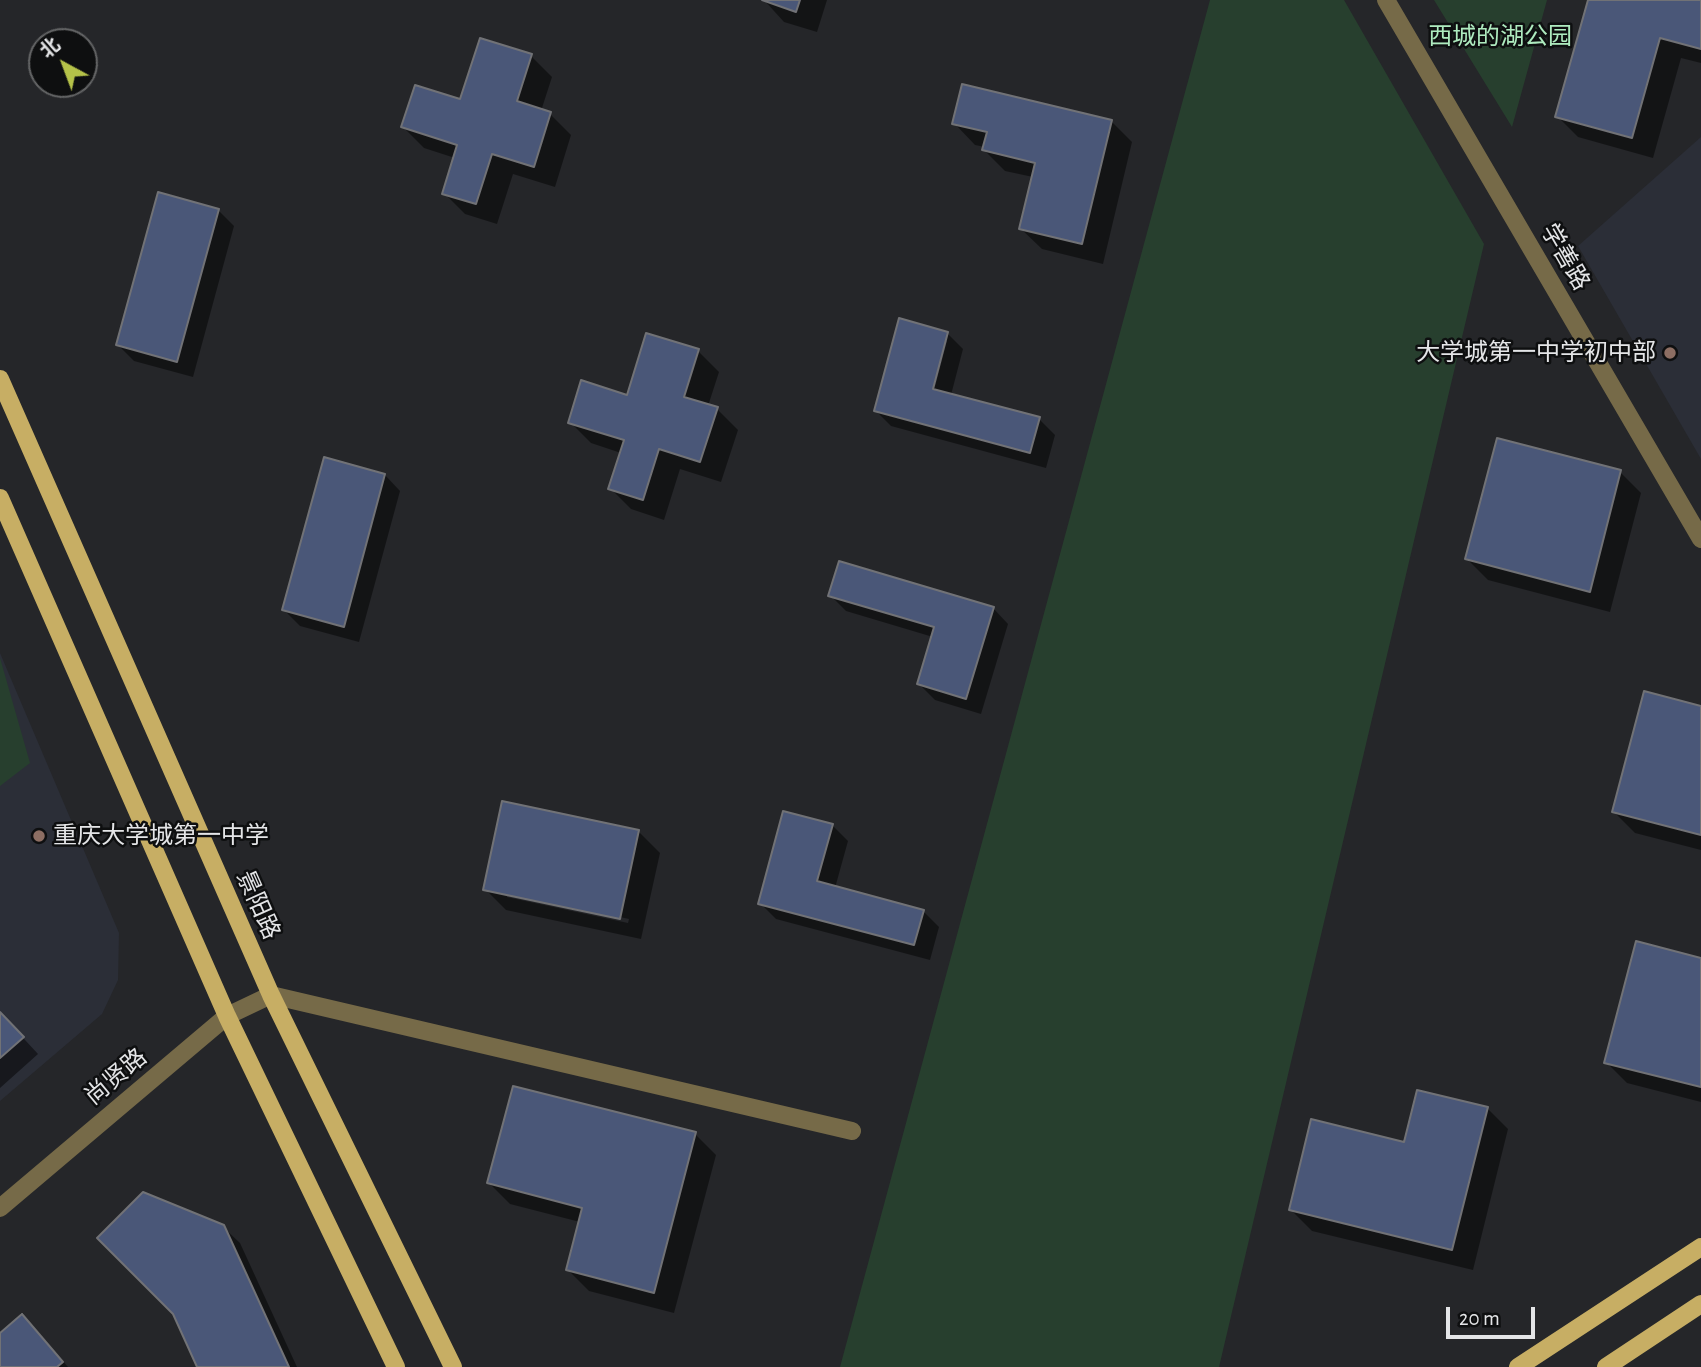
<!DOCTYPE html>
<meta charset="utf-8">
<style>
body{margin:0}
#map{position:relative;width:1701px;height:1367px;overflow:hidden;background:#252629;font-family:"Alegreya Sans","Noto Sans SC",sans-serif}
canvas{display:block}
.north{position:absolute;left:28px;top:28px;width:70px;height:70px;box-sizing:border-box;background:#0e0f10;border:2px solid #646566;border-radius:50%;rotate:319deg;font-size:19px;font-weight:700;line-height:28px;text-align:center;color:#e4e5e7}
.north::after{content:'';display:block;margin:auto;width:24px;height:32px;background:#b5c249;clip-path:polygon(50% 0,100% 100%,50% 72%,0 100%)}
.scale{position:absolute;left:1446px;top:1307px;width:89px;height:32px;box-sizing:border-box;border:4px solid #e4e5e7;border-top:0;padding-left:9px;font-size:21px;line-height:24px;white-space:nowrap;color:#e4e5e7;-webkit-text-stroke:5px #0e0f10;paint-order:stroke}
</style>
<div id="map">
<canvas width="1701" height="1367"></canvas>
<div class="north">北</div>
<div class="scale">20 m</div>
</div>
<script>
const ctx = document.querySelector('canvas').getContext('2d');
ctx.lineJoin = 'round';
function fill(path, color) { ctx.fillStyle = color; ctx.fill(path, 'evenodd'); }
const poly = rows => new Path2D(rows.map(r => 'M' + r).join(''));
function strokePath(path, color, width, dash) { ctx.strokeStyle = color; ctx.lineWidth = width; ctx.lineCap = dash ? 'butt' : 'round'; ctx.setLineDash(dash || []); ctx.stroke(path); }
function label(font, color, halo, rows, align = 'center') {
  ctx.font = font + ' "Alegreya Sans","Noto Sans SC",sans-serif'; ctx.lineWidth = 5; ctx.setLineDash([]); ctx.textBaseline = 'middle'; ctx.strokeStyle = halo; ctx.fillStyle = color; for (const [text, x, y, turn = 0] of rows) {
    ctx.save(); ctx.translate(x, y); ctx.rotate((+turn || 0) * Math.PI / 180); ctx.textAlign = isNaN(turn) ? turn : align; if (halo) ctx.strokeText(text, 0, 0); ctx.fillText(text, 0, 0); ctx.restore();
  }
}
const built = poly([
 [1701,137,1701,459,1578,246],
 [0,653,119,933,118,980,102,1014,0,1101]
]);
const green = poly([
 [1210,0,1344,0,1484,244,1219,1367,840,1367],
 [1434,0,1547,0,1512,127],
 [0,658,30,763,0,786]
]);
const shadow = poly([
 [764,0,827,0,817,32,784,22],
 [1590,0,1701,0,1701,63,1681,58,1653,158,1578,137,1557,116],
 [531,56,552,77,541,111,550,114,571,135,555,187,513,174,497,224,465,214,444,193,455,158,424,148,403,127,461,101],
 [1111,121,1132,142,1103,264,1042,249,1020,228,1033,177,1005,171,984,150,985,147,975,145,954,123],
 [218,210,234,226,193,377,134,361,118,345],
 [947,333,963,349,951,395,1039,419,1055,435,1046,468,891,426,875,410],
 [944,341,947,341,932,398,929,397],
 [698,351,719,372,708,406,717,409,738,430,721,482,680,469,664,520,631,509,610,488,621,453,591,443,570,422,628,397],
 [1620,472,1641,493,1610,612,1488,580,1467,559],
 [385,475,400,491,359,642,300,626,284,610],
 [830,595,993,608,1008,624,981,714,935,700,919,684,933,637,846,611],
 [1701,708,1701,850,1635,833,1614,812],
 [832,825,848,841,835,888,923,911,939,927,930,960,776,919,760,903],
 [639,832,660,853,641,939,506,910,485,889],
 [507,893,629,919,628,923,507,897],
 [1701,960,1701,1102,1627,1083,1606,1062],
 [0,1013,38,1054,0,1088],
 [1487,1108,1508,1129,1473,1270,1312,1231,1291,1210,1405,1144],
 [695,1134,716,1155,674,1313,589,1291,568,1270,580,1222,510,1204,489,1183],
 [223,1227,240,1243,297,1367,199,1367],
 [22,1316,38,1332,68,1367,0,1367,0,1335]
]);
const building = poly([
 [762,0,800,0,796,12,762,0],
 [1588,0,1701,0,1701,49,1660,38,1632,138,1555,117,1588,0],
 [480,38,532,54,517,101,551,112,534,167,492,154,476,204,442,194,457,145,401,127,415,85,460,99,480,38],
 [962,84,1112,120,1082,244,1019,229,1035,163,982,150,987,132,952,124,962,84],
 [158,192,219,209,177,362,116,345,158,192],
 [899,318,948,332,933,389,1040,417,1030,453,874,411,899,318],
 [646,333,699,349,684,397,718,407,700,462,659,449,643,500,608,489,624,440,568,423,581,380,627,395,646,333],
 [1497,438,1621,470,1590,592,1465,559,1497,438],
 [324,457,385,474,344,627,282,610,324,457],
 [839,561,994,607,966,699,917,684,934,627,828,596,839,561],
 [1644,691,1701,706,1701,835,1612,812,1644,691],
 [502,801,639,830,620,919,483,890,502,801],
 [783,811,833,824,817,881,924,910,914,945,758,904,783,811],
 [1636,941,1701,958,1701,1087,1604,1063,1636,941],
 [0,1012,24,1037,0,1058,0,1012],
 [513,1086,696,1132,654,1293,566,1270,582,1208,487,1183,513,1086],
 [1417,1090,1488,1107,1452,1250,1289,1210,1311,1119,1404,1142,1417,1090],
 [143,1192,224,1225,289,1367,197,1367,173,1314,97,1238,143,1192],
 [22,1314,63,1362,57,1367,0,1367,0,1333,22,1314]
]);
const minor = poly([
 [1386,0,1701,539],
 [0,1208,227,1016,271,995,852,1131]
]);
const major = poly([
 [0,379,271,995,453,1367],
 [0,498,227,1016,396,1367],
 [1518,1367,1701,1247],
 [1606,1367,1701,1304]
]);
const markers = [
 [1670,353,7,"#8d6e63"],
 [39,836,7,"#8d6e63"]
];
const parkNames = [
 ["西城的湖公园",1500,37]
];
const streetNames = [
 ["学善路",1565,257,60],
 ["景阳路",258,905,66],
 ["尚贤路",116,1077,-40]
];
const poiNames = [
 ["大学城第一中学初中部",1656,353],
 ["重庆大学城第一中学",53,836,"left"]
];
fill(built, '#2b2e37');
fill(green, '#273f2e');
fill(shadow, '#0007');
fill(building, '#4a5778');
strokePath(building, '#717276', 2);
strokePath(minor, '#766a48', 18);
strokePath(major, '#c7ae64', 18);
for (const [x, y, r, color] of markers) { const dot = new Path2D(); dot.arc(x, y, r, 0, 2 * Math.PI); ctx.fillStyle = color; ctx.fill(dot); strokePath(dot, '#0e0f10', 2.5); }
label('24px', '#aeebbf', '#0e0f10', parkNames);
label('24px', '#e4e5e7', '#0e0f10', streetNames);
label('24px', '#e4e5e7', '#0e0f10', poiNames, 'right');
</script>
